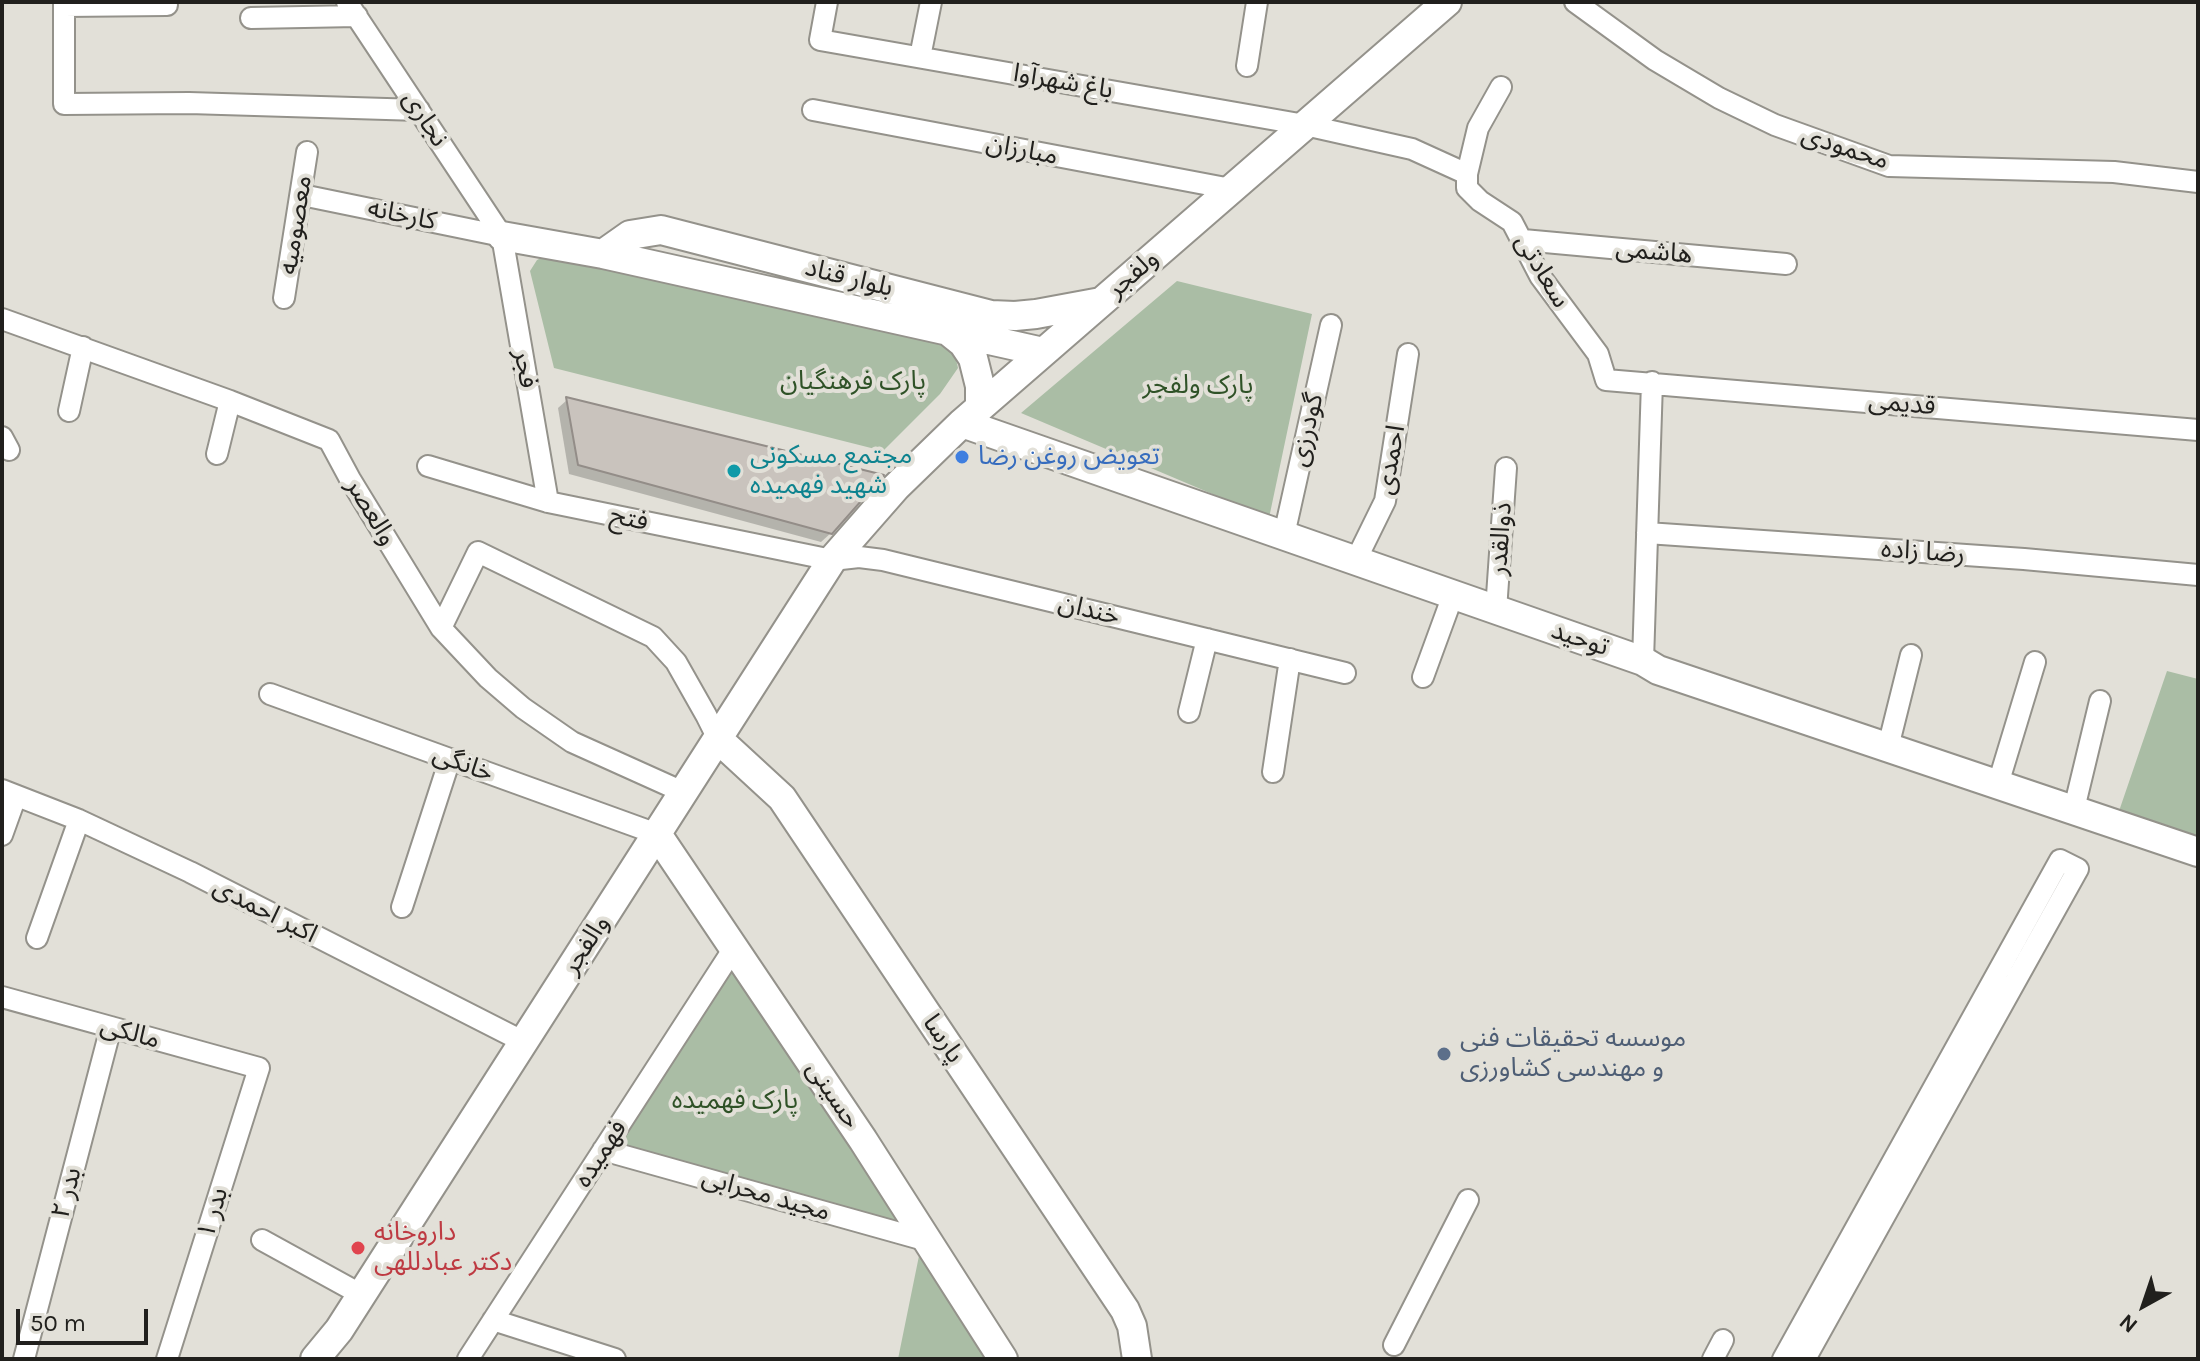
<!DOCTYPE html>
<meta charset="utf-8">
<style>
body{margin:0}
#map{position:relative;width:2200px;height:1361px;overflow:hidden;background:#e2e0d8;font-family:Karla,sans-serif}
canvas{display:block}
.frame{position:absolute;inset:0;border:4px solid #21201d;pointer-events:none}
.north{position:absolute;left:2104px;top:1265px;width:80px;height:80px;-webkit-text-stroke:6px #e2e0d8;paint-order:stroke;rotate:220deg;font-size:22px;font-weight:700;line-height:32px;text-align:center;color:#21201d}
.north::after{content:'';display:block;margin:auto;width:28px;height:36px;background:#21201d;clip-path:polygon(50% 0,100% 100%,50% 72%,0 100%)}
.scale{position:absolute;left:16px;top:1309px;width:132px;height:36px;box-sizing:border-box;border:4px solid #21201d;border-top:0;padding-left:10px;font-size:24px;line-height:28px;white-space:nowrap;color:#21201d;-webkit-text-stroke:6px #e2e0d8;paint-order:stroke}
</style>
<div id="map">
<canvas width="2200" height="1361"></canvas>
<div class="frame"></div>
<div class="north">N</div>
<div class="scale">50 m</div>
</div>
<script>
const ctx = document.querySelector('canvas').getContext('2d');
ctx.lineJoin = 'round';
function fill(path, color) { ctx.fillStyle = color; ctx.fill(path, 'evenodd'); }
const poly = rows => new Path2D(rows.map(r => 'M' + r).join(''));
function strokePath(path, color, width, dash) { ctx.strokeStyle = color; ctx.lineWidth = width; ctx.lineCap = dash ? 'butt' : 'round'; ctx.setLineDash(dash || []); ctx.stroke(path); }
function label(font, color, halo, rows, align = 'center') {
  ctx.font = font + ' Karla,"Noto Sans Arabic",sans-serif'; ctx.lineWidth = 8; ctx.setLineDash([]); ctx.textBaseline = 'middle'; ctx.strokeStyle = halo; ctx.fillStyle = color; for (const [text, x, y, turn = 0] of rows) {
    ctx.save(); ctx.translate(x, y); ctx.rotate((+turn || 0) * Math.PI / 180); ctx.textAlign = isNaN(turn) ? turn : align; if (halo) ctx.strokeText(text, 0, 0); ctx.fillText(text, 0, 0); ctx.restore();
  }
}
const green = poly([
 [543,257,557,258,934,340,955,355,958,368,940,394,883,451,554,368,530,271,537,260],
 [1177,281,1312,314,1269,518,1021,413],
 [2167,671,2198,679,2198,836,2118,814],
 [734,967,910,1228,613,1143],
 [921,1246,997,1359,898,1359]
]);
const shadow = poly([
 [567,400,831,533,821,542,569,474,558,408]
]);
const building = poly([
 [566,397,884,475,832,534,578,465,566,397]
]);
const street = poly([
 [64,2,64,104,189,103,419,110],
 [347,2,502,236,548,502],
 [827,2,820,40,1305,125,1412,149,1467,174],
 [1575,2,1655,60,1719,98,1775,125,1889,166,2114,172,2198,182],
 [64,6,167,5],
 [251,18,357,16],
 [920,57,931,2],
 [1247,66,1257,2],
 [1501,87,1478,128,1467,174,1467,188,1480,201,1512,222,1540,276,1598,354,1606,380,2198,430],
 [813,110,1231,189],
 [302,195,502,236],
 [1523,240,1786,264],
 [284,298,307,152],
 [2,319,230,401,329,440,350,479,441,628,488,678,523,708,572,742,683,792],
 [69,411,83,347],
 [2,437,9,450],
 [217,454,230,401],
 [428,466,548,502,832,560,859,557,883,560,1345,673],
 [1647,533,2024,559,2198,575],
 [1284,535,1331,325],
 [1356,560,1385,501,1408,354],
 [1496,610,1506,468],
 [441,628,478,552,653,637,676,662,706,715,718,739],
 [1643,661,1652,382],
 [1423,677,1453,595],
 [270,694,657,834],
 [1189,712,1207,639],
 [1888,747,1911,655],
 [1273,772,1290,659],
 [1998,784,2035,662],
 [2,790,79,820,190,872,524,1042],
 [2074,809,2100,701],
 [2,835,16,796],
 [402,907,450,759],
 [37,938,79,820],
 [2,997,259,1068,167,1359],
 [603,1150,928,1241],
 [262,1240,362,1295],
 [493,1320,615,1359],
 [1394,1345,1468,1200],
 [24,1359,111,1027],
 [468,1359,734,948],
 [1713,1359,1723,1340],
 [1783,1359,2060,860,2078,869,1805,1359]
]);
const secondary = poly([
 [502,236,603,254,1043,352],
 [603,254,630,235,661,230,991,315,1015,316,1036,314,1101,302],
 [948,331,963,343,973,358,980,386,980,407],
 [962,423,1643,661,1658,670,2198,852],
 [718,739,782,798,1125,1310,1132,1326,1137,1359],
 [657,834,863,1140,1003,1359],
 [315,1359,339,1330,832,560,896,487,962,423,1447,2]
]);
const markers = [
 [962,457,8,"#3f7fe0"],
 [734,471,8,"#0f9aa8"],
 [1444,1054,8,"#5c6f8a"],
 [358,1248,8,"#e0444e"]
];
const streetNames = [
 ["باغ شهرآوا",1063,82,10],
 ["نجاری",425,119,57],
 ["محمودی",1845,148,18],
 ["مبارزان",1022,150,11],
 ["کارخانه",402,215,12],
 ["معصومیه",296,225,-81],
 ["هاشمی",1654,252,5],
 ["سعادتی",1542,271,59],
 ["ولفجر",1133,274,-41],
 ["بلوار قناد",849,278,14],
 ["فجر",525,369,80],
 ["قدیمی",1902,404,5],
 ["گودرزی",1307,430,-77],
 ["احمدی",1391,460,-80],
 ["والعصر",371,512,59],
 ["فتح",629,519,11],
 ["ذوالقدر",1501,539,-86],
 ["رضا زاده",1923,552,4],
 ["خندان",1089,610,14],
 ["توحید",1580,639,19],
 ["خانگی",463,764,20],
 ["اکبر احمدی",265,911,27],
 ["والفجر",586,945,-57],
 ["مالکی",130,1033,15],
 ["پارسا",943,1039,56],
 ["حسینی",833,1095,56],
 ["فهمیده",601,1154,-57],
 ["بدر ۲",67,1193,-75],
 ["مجید محرابی",766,1195,16],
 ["بدر ۱",213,1213,-73]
];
const parkNames = [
 ["پارک فرهنگیان",853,382],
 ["پارک ولفجر",1198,386],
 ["پارک فهمیده",735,1101]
];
const cultureNames = [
 ["مجتمع مسکونی",750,456],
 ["شهید فهمیده",750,486]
];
const shopNames = [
 ["تعویض روغن رضا",978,457]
];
const serviceNames = [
 ["موسسه تحقیقات فنی",1460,1039],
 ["و مهندسی کشاورزی",1460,1069]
];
const healthNames = [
 ["داروخانه",374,1233],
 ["دکتر عبادللهی",374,1263]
];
fill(green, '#aabda5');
fill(shadow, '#0003');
fill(building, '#c9c3bd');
strokePath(building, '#938d88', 2);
strokePath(street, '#94928b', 24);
strokePath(secondary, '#94928b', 32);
strokePath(street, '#fff', 20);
strokePath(secondary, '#fff', 28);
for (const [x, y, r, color] of markers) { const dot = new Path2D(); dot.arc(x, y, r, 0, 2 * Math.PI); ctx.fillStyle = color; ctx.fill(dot); strokePath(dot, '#e2e0d8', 3); }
label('26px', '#21201d', '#e2e0d8', streetNames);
label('26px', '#2f5227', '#e2e0d8', parkNames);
label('26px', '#0d838f', '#e2e0d8', cultureNames, 'left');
label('26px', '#366cbe', '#e2e0d8', shopNames, 'left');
label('26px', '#4e5e75', '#e2e0d8', serviceNames, 'left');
label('26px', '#be3a42', '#e2e0d8', healthNames, 'left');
</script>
